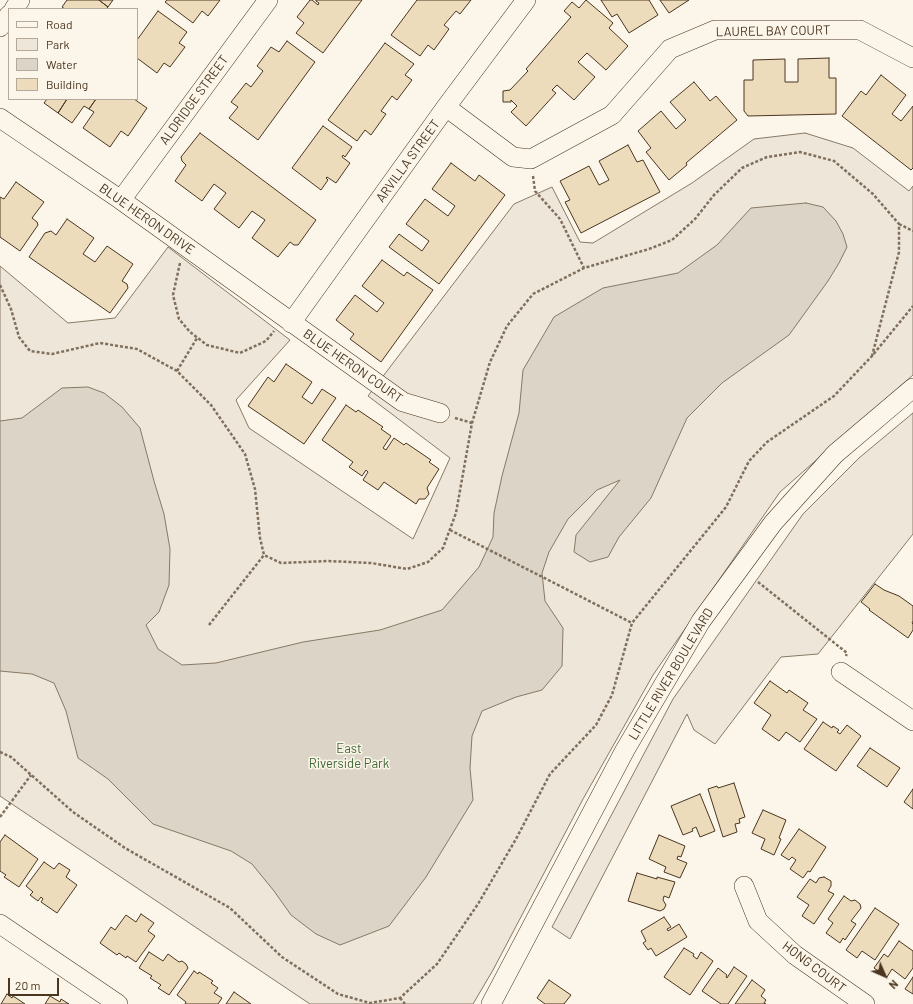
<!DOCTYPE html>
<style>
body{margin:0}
#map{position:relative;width:913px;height:1004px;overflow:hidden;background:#fbf6e9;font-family:Barlow,sans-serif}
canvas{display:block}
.legend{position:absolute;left:8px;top:8px;width:130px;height:92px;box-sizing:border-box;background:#fbf6e9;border:1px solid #b4a999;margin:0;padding:5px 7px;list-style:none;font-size:12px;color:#4a3520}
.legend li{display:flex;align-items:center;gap:8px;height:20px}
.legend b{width:20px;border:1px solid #b4a999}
.north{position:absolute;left:865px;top:956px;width:40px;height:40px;-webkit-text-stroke:3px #fbf6e9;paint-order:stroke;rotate:135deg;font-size:11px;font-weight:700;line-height:16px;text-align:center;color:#4a3520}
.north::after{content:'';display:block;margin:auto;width:14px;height:18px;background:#4a3520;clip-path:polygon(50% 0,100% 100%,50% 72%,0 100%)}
.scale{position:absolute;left:8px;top:978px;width:51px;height:18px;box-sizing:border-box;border:2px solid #4a3520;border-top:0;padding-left:5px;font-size:12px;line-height:14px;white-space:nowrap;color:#4a3520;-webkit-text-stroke:3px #fbf6e9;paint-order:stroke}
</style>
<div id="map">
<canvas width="913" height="1004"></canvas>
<ul class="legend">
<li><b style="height:5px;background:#fbf6e9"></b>Road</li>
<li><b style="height:11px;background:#ede6d9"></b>Park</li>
<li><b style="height:11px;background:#dcd4c6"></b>Water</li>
<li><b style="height:11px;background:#ecdcbc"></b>Building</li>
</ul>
<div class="north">N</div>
<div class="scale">20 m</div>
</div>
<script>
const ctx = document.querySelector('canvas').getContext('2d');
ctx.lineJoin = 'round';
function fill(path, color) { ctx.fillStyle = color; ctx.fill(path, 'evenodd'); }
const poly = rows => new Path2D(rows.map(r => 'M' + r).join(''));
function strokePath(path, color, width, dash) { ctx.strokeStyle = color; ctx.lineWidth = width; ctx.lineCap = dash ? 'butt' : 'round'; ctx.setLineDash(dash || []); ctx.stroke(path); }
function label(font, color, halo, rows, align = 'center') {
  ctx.font = font + ' Barlow,sans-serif'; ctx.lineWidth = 3; ctx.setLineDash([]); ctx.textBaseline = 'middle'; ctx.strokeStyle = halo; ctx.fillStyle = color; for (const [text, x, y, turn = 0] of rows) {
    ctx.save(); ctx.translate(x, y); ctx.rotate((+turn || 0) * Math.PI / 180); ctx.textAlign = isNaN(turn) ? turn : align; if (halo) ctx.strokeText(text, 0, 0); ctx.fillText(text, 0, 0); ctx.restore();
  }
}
const green = poly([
 [805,133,853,148,909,191,913,186,913,375,780,492,653,675,583,799,493,970,473,1004,310,1004,0,796,0,266,68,323,115,318,168,247,290,340,236,400,249,428,413,539,450,458,368,396,514,204,552,187,580,242,593,243,692,183,754,139,805,133],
 [913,413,913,534,818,654,781,657,715,744,694,730,687,714,570,939,552,927,673,699,803,514,859,458,913,413]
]);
const water = poly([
 [806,203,823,207,836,221,843,234,847,247,839,263,828,281,789,335,722,383,687,418,651,498,619,537,608,557,590,562,574,552,576,535,620,480,597,490,568,519,549,552,542,573,545,601,563,628,562,666,542,690,516,697,482,711,472,736,470,768,473,800,426,877,389,926,340,945,316,934,291,915,274,891,252,864,231,851,153,824,108,779,78,758,66,711,54,683,32,674,0,671,0,421,22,418,62,388,88,387,104,393,122,407,140,428,154,481,164,514,170,549,169,585,159,612,146,625,158,649,182,665,216,663,303,642,380,630,442,610,479,567,493,537,494,513,502,476,519,413,523,370,554,317,603,288,678,273,717,245,751,208,806,203]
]);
const building = poly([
 [67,0,99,0,108,7,106,9,65,9,62,7,67,0],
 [99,0,113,0,108,7,99,0],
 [167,0,220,0,208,16,202,11,193,23,165,2,167,0],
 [310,0,312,0,318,5,319,3,316,1,316,0,362,0,323,53,296,33,304,23,297,17,310,0],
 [417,0,471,0,460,14,456,11,444,25,449,29,434,50,428,45,420,56,391,35,417,0],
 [586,0,613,23,609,28,628,46,606,70,587,53,578,62,595,77,574,100,557,85,552,90,556,93,526,126,511,112,517,106,511,100,511,102,503,102,503,91,510,90,528,71,526,69,571,17,564,11,572,2,579,8,586,0],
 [601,0,649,0,658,15,629,33,617,14,612,17,601,0],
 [660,0,689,0,669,13,660,0],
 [158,11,187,32,179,43,185,47,170,67,164,63,157,73,137,58,137,40,158,11],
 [287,41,315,62,258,140,229,118,238,107,231,102,246,83,251,87,263,71,257,66,271,47,279,52,287,41],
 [385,43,414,64,405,75,412,80,397,100,392,96,381,111,386,114,371,135,365,130,357,141,328,120,385,43],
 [829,58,829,78,836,78,836,114,748,116,744,111,744,80,753,80,753,60,785,59,785,82,798,82,798,59,829,58],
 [881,75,906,95,892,114,901,121,913,106,913,168,911,170,842,116,861,91,866,95,881,75],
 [694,82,710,101,716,96,737,120,686,163,687,165,669,180,646,152,651,148,638,131,661,111,676,129,686,120,670,102,694,82],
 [47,99,67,99,58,113,44,103,47,99],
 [67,99,96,99,89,109,84,106,72,123,58,113,67,99],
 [96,99,134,99,147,108,128,136,121,131,110,147,83,128,94,112,89,109,96,99],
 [323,126,352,147,345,157,343,155,342,157,350,163,336,183,327,177,326,178,328,180,321,190,292,168,323,126],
 [200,133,316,220,298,245,294,245,290,242,278,257,252,238,265,220,252,211,239,228,214,209,226,193,214,184,202,201,175,181,186,165,182,161,181,157,200,133],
 [628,145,637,162,643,160,660,192,581,233,565,202,570,200,560,181,589,166,599,185,609,180,599,161,628,145],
 [451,163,475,181,479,175,505,195,439,284,389,247,399,234,422,251,429,241,406,224,425,199,448,216,455,206,432,189,451,163],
 [16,182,44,202,32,218,37,222,38,225,20,251,0,237,0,197,4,199,16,182],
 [67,219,94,238,83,254,95,262,107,246,133,264,122,281,127,284,128,288,110,313,29,257,45,233,51,231,56,235,67,219],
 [382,260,404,276,407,272,433,290,381,362,350,339,354,334,336,320,355,295,377,312,384,303,362,286,382,260],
 [286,364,312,382,302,397,312,404,322,389,336,398,304,444,248,406,268,377,274,382,286,364],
 [346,405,356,412,358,410,383,427,381,429,391,436,383,448,386,450,394,438,404,445,406,443,431,460,429,462,439,469,427,488,429,494,425,499,419,499,416,504,384,482,378,490,363,480,368,472,366,470,362,476,349,467,353,462,322,440,346,405],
 [875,584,884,590,899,596,913,606,913,621,912,623,913,624,913,630,908,638,869,610,870,609,861,602,875,584],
 [770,681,787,693,789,690,808,703,803,710,817,719,800,742,786,732,779,741,762,729,771,715,754,703,770,681],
 [823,722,832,728,833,726,839,730,837,732,840,734,847,725,861,736,836,771,804,749,823,722],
 [870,748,900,768,887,787,857,766,870,748],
 [734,783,745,817,739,819,740,823,735,824,737,832,723,837,708,789,717,786,718,788,734,783],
 [913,789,913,809,904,802,913,789],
 [700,794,715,831,700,837,696,827,692,829,693,831,683,835,671,806,700,794],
 [763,810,786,820,779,838,781,839,774,855,761,849,765,839,752,833,763,810],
 [799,829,826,847,810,872,808,871,803,878,790,869,796,860,792,857,789,860,781,855,799,829],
 [5,835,38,859,19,887,4,877,6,875,0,871,0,842,5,835],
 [659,835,685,846,681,857,678,856,677,859,687,863,680,878,664,872,666,867,649,859,659,835],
 [44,862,54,869,59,863,70,870,66,877,77,885,57,913,41,902,43,899,41,897,38,901,30,895,33,892,26,886,44,862],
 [637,873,657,879,657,877,675,882,669,898,664,896,663,900,666,905,664,909,660,911,628,901,637,873],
 [824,877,831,881,831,886,828,891,834,894,814,924,802,916,809,905,797,897,810,879,816,883,819,878,824,877],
 [844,896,851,901,855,900,860,904,861,908,851,921,856,924,845,940,843,938,840,943,826,933,833,923,828,919,844,896],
 [875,908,899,924,875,960,862,951,857,958,846,950,875,908],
 [141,914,154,923,148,931,155,936,136,962,127,956,126,958,119,953,117,955,100,943,111,927,115,930,126,915,136,922,141,914],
 [664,917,671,927,667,929,668,931,679,924,687,937,656,956,651,948,648,950,643,943,646,941,641,931,664,917],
 [899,941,913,951,913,968,905,979,892,969,887,977,874,968,884,954,888,957,899,941],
 [684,948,694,954,693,956,697,959,701,952,713,961,690,995,664,977,684,948],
 [149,952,163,961,168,954,179,962,182,961,186,964,188,968,169,995,158,988,161,985,150,978,152,976,139,968,149,952],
 [734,967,747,976,728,1004,721,1004,702,991,718,968,727,975,726,977,727,978,734,967],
 [194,971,198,974,199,972,213,981,211,983,218,988,214,993,222,998,218,1004,185,1004,186,1002,177,995,194,971],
 [913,977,913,994,905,989,913,977],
 [549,980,571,995,564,1004,545,1004,537,998,549,980],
 [752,980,765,990,761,996,766,1000,764,1003,766,1004,735,1004,752,980],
 [234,992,251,1004,226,1004,234,992],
 [7,994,12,998,13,996,25,1004,1,1004,7,994],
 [50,996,60,1002,61,999,69,1004,45,1004,50,996]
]);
const path = poly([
 [533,176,535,191,560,219,584,268],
 [899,224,913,231],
 [180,263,173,295,179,319,190,332,207,345,240,353,266,341,274,331],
 [0,285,11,309,19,337,30,351,52,354,100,343,137,349,177,371,211,405,245,454,255,489,260,538,264,555,281,563,328,561,371,563,407,569,428,562,443,548,456,513,472,423,490,362,507,326,533,294,584,268,649,249,672,240,695,219,714,195,742,168,767,157,800,152,834,161,873,194,899,224,899,252,872,356],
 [177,371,197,338],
 [455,418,472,423],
 [450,530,564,588,632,623],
 [758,582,847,653,846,656],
 [209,625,264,555],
 [0,752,11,757,73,812,125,848,230,908,282,957,338,994,370,1003,400,998,437,964,478,904,516,839,550,774,596,725,612,695,632,623,726,507,749,461,767,442,834,396,872,356,913,306],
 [0,817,31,775],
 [400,998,405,1004]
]);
const minor = poly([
 [14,9,20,0],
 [0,27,9,15],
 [446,107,513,157,531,159,612,115,670,49,715,30,860,30,913,58],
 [0,118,121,200,403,402,440,413],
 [121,200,268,0],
 [291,323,446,107,526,0],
 [841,672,913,721],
 [744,886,758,921,795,955,865,1004],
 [0,924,118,1004],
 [491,1004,625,750,701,621,773,523,835,454,913,388]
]);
const streetNames = [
 ["LAUREL BAY COURT",773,31,-1],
 ["ALDRIDGE STREET",194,100,-54],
 ["ARVILLA STREET",408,161,-54],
 ["BLUE HERON DRIVE",147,219,35],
 ["BLUE HERON COURT",353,366,35],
 ["LITTLE RIVER BOULEVARD",671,674,-59],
 ["HONG COURT",814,967,37]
];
const parkNames = [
 ["East",349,749],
 ["Riverside Park",349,764]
];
fill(green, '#ede6d9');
strokePath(green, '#887966', 1);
fill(water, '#dcd4c6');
strokePath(water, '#887966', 1);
fill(building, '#ecdcbc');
strokePath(building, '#4a3520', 1);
strokePath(minor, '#4a3520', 20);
strokePath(path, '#7f6f5c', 2.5, [3, 2]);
strokePath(minor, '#fbf6e9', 19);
label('13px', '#4a3520', '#fbf6e9', streetNames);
label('13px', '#436837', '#fbf6e9', parkNames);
</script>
